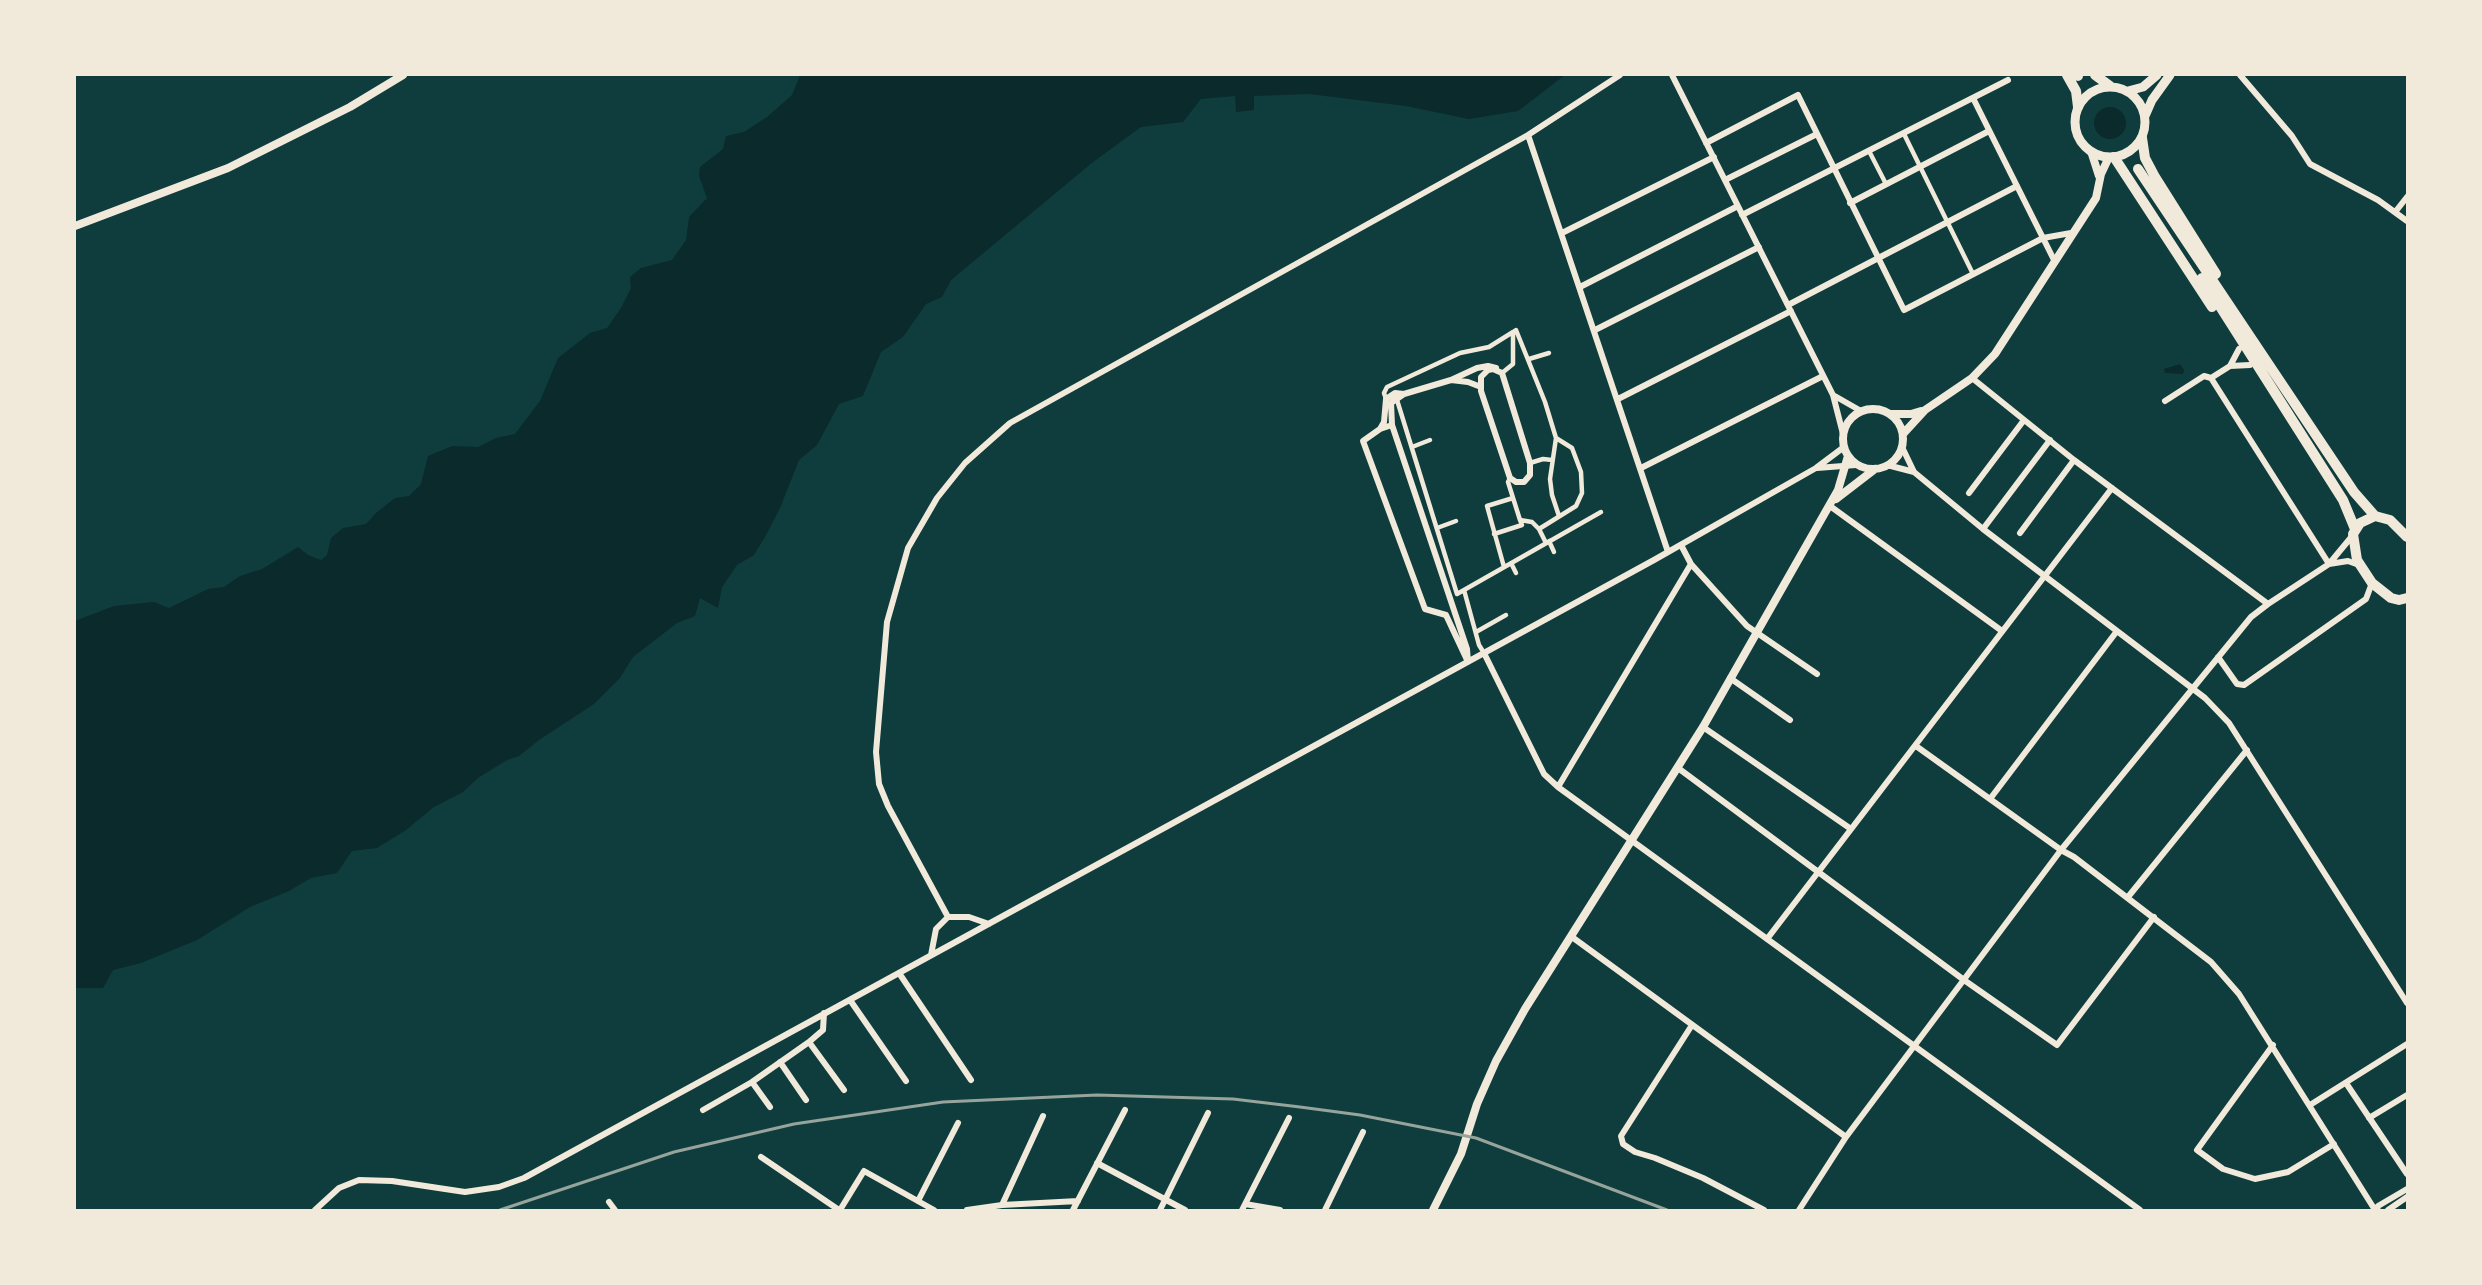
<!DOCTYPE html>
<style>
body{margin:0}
#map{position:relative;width:2482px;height:1285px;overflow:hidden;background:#0f3d3e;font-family:Lora,serif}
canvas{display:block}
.frame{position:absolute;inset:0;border:76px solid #f1e9da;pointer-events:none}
</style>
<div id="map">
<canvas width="2482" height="1285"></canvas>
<div class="frame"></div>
</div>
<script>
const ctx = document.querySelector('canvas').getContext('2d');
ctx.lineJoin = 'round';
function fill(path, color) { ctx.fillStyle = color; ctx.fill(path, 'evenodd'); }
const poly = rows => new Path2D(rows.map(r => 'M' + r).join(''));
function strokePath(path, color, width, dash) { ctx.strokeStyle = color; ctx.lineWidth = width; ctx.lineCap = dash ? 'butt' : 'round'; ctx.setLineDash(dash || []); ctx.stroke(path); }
const water = poly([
 [800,75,1565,75,1518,111,1469,119,1406,106,1309,94,1254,96,1254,110,1236,112,1235,96,1201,99,1183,122,1141,127,1093,162,951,280,942,297,926,304,903,337,881,352,863,396,839,404,817,445,799,460,780,508,765,537,754,555,737,565,722,587,718,608,700,598,695,616,677,623,633,657,620,678,594,704,539,740,519,756,507,760,478,778,463,792,434,807,406,830,377,848,352,851,337,873,311,878,289,891,250,907,197,940,141,963,113,970,103,988,75,988,75,621,114,606,154,602,169,608,208,589,224,587,240,576,262,569,298,547,308,555,321,560,327,555,331,538,343,528,366,524,376,513,395,498,409,496,421,484,428,456,452,446,478,447,496,438,515,434,540,401,558,358,590,333,607,328,621,308,631,288,630,277,641,268,672,260,686,240,689,217,707,198,699,176,700,167,723,149,726,136,744,132,767,117,792,95],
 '2094 123a16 16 0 1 1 32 0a16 16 0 1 1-32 0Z',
 [2180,364,2184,370,2183,374,2165,373,2164,369]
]);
const pedestrian = poly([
 [1904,134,1973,274],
 [1869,151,1886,184],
 [1529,359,1549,353],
 [1502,373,1513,364,1513,332,1516,330,1545,402,1556,438,1572,448,1581,472,1582,493,1576,506,1539,529],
 [1386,399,1384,393,1387,387,1460,353,1489,347,1513,332],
 [1397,400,1457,594,1601,512],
 [1556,438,1550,479,1552,495,1559,516],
 [1412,447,1430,440],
 [1530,463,1543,459,1552,460],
 [1510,478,1508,482,1520,520,1532,522,1539,529,1546,543],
 [1437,528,1456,521],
 [1494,534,1522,525,1520,520],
 [1549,541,1554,552],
 [1511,563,1516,573],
 [1504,567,1487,506,1513,498],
 [1464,590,1479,645,1484,653],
 [1476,632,1506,615]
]);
const minor = poly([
 [1672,75,1833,395,1843,434],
 [2240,75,2292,136,2310,164,2378,200,2407,221],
 [1973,98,2054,260],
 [1528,135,1668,552],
 [1706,143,1798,95,1904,310,2043,238,2071,233],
 [1725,180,1817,134],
 [1850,203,1989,131],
 [2396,211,2407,197],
 [1742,215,2008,80],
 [1562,233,1714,157],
 [1580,287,1738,206],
 [1788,305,2017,186],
 [1595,330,1759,247],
 [2230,366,2239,349],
 [1493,369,1502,373,1530,463,1530,475,1524,482,1516,482,1510,478,1481,391,1481,377,1488,370,1493,369],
 [1972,378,2074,460,2268,604],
 [2211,378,2230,366,2250,365],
 [1451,380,1468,382,1481,387],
 [1833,395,1861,411],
 [1618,399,1791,311],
 [2165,401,2204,376,2211,378,2329,564],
 [1392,425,1380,429,1363,441,1425,609,1446,615,1468,662,1467,649,1392,425,1391,403,1404,394],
 [1380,429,1384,422,1386,399,1395,393,1404,394,1451,380,1477,368,1488,366,1496,368],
 [1902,447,1914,472,1983,529,2205,698,2229,723,2407,1003],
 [1887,465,1914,472],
 [1641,468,1823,376],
 [1817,468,1856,465],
 [1969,493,2024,420],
 [1830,506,2002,631],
 [1983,529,2050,440],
 [2020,533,2074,460],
 [1681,545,1691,564,1747,626,1817,674],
 [2329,564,2353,535],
 [1484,653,1544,774,1558,787,2140,1210],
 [2218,657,2237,684,2244,685,2366,599,2372,583],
 [1730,678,1790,720],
 [1703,727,1851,829],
 [1916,746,2061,850,2074,857,2211,962,2239,994,2375,1210],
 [1678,768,1964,980,2057,1045,2154,917],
 [1558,787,1691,564],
 [1990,799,2117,631],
 [2128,897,2247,750],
 [948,917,888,806,879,784,876,752,887,622,908,548,937,498,965,463,1010,423,1528,135,1620,75],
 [1572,937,1846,1137],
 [1767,939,2112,488],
 [931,955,936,929,948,917,969,917,989,924],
 [899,973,971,1080],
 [850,1000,906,1081],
 [1692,1025,1621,1136,1623,1144,1635,1152,1655,1158,1703,1178,1764,1210],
 [809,1042,844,1090],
 [2273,1045,2197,1150,2223,1169,2255,1179,2288,1172,2334,1144],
 [780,1062,806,1100],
 [752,1082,770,1107],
 [2346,1083,2407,1174],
 [2310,1105,2407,1044],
 [703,1110,752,1082,809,1042,823,1030,824,1013],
 [2369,1118,2407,1095],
 [761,1157,839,1210],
 [1097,1163,1185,1210],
 [918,1201,958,1123],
 [609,1202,615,1210],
 [1245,1204,1280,1210],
 [1002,1205,1043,1116],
 [315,1210,339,1188,359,1180,392,1181,465,1192,499,1187,524,1178,1654,560,1816,468,1844,447],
 [840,1210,864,1171,934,1210],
 [967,1210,1002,1205,1078,1201],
 [1073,1210,1125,1110],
 [1160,1210,1208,1113],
 [1242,1210,1289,1118],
 [1325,1210,1363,1132],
 [1799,1210,1846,1137,2061,850,2251,617,2268,604,2329,564,2348,561,2359,565],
 [2377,1210,2378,1206,2407,1189],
 [2388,1210,2407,1197]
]);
const tertiary = poly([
 [2091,151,2099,176],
 [75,226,228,168,350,107,403,75],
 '1843 439a30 30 0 1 1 60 0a30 30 0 1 1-60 0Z',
 [1891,414,1911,414,1921,411],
 [1903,434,1925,410,1972,378,1995,354,2096,198,2101,174,2109,157],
 [1836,499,1875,469],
 [1433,1210,1461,1154,1477,1104,1496,1061,1525,1009,1703,727,1838,490,1848,456]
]);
const secondary = poly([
 '2075 122a35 35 0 1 1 70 0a35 35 0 1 1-70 0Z',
 [2128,91,2143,87,2157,75],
 [2145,116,2152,100,2170,75]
]);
const trunk = poly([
 [2067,75,2076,91,2078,107],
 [2077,75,2078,76],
 [2095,75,2110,86],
 [2142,138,2145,158,2155,177,2216,274],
 [2114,157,2212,307],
 [2138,169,2354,492,2375,516],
 [2202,278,2343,500,2355,529],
 [2407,537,2390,520,2375,516,2360,523,2353,534,2357,560,2372,583,2391,598,2399,600,2407,598]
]);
const rail = poly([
 [500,1210,674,1152,794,1124,943,1102,1097,1095,1233,1099,1300,1107,1360,1115,1476,1138,1667,1210]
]);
fill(water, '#0a2a2b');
strokePath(pedestrian, '#f1e9da', 4.5);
strokePath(minor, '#f1e9da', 6);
strokePath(tertiary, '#f1e9da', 8);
strokePath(secondary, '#f1e9da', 9);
strokePath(trunk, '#f1e9da', 10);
strokePath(rail, '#97a49c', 3);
</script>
